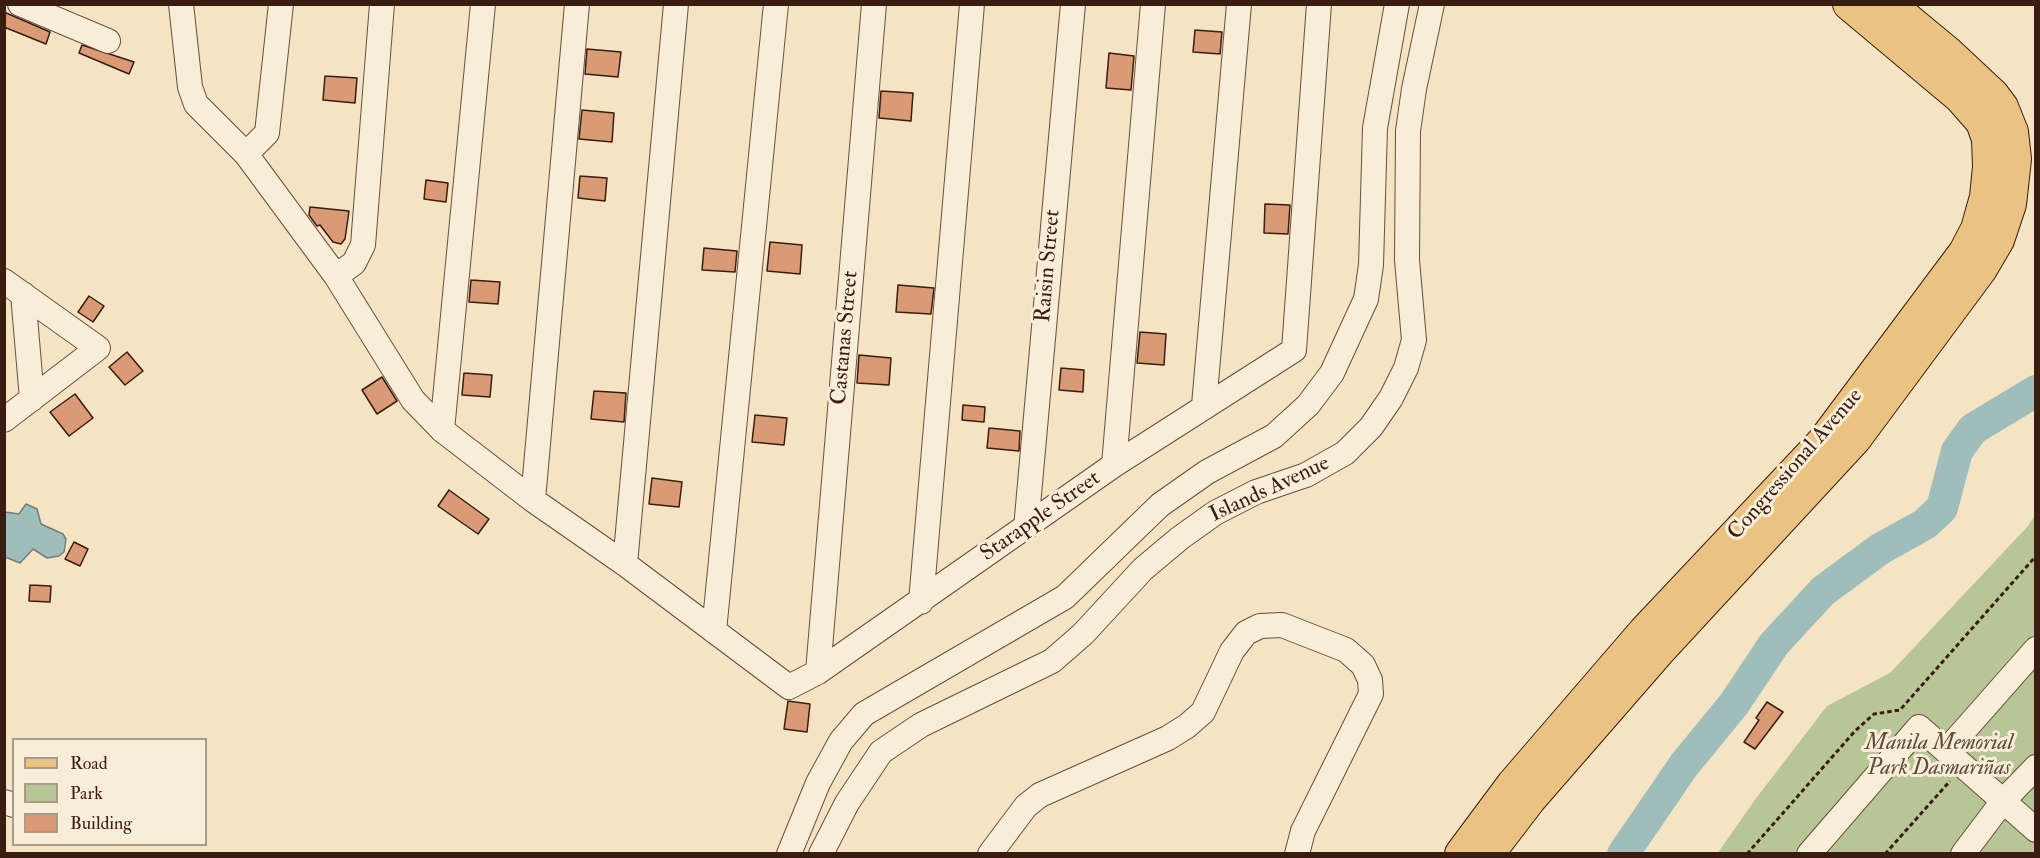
<!DOCTYPE html>
<meta charset="utf-8">
<style>
body{margin:0}
#map{position:relative;width:2040px;height:858px;overflow:hidden;background:#f4e4c3;font-family:"IM FELL Double Pica",serif}
canvas{display:block}
.frame{position:absolute;inset:0;border:6px solid #391d10;pointer-events:none}
.legend{position:absolute;left:12px;top:738px;width:195px;height:108px;box-sizing:border-box;background:#f8edd8;border:2px solid #ac9a88;margin:0;padding:8px 10px;list-style:none;font-size:18px;color:#391d10}
.legend li{display:flex;align-items:center;gap:12px;height:30px}
.legend b{width:30px;border:2px solid #ac9a88}
</style>
<div id="map">
<canvas width="2040" height="858"></canvas>
<div class="frame"></div>
<ul class="legend">
<li><b style="height:8px;background:#eac282"></b>Road</li>
<li><b style="height:16px;background:#b7c597"></b>Park</li>
<li><b style="height:16px;background:#da9a75"></b>Building</li>
</ul>
</div>
<script>
const ctx = document.querySelector('canvas').getContext('2d');
ctx.lineJoin = 'round';
function fill(path, color) { ctx.fillStyle = color; ctx.fill(path, 'evenodd'); }
const poly = rows => new Path2D(rows.map(r => 'M' + r).join(''));
function strokePath(path, color, width, dash) { ctx.strokeStyle = color; ctx.lineWidth = width; ctx.lineCap = dash ? 'butt' : 'round'; ctx.setLineDash(dash || []); ctx.stroke(path); }
function label(font, color, halo, rows, align = 'center') {
  ctx.font = font + ' "IM FELL Double Pica",serif'; ctx.lineWidth = 6; ctx.setLineDash([]); ctx.textBaseline = 'middle'; ctx.strokeStyle = halo; ctx.fillStyle = color; for (const [text, x, y, turn = 0] of rows) {
    ctx.save(); ctx.translate(x, y); ctx.rotate((+turn || 0) * Math.PI / 180); ctx.textAlign = isNaN(turn) ? turn : align; if (halo) ctx.strokeText(text, 0, 0); ctx.fillText(text, 0, 0); ctx.restore();
  }
}
const green = poly([
 [2035,515,2035,853,1717,854,1757,797,1827,706,1890,673,2028,526]
]);
const water = poly([
 [26,504,37,509,41,524,63,534,66,539,64,552,59,556,47,558,33,549,20,563,5,557,5,512,19,514,26,504]
]);
const river = poly([
 [1623,854,1684,765,1734,704,1774,644,1823,591,1880,549,1925,524,1942,508,1957,451,1973,429,2036,391]
]);
const building = poly([
 [4,12,50,32,46,44,4,27,4,12],
 [1195,30,1222,32,1220,54,1193,52,1195,30],
 [82,45,134,62,129,74,79,53,82,45],
 [587,49,621,52,618,77,585,74,587,49],
 [1109,53,1134,56,1131,90,1106,88,1109,53],
 [325,76,357,78,355,103,323,100,325,76],
 [881,91,913,93,911,121,879,118,881,91],
 [582,110,614,113,612,142,579,139,582,110],
 [580,176,607,178,605,201,578,198,580,176],
 [426,180,448,183,446,202,424,199,426,180],
 [1265,204,1290,205,1288,234,1264,233,1265,204],
 [310,207,349,211,345,239,341,244,333,242,320,225,317,226,309,215,310,207],
 [770,242,802,245,800,274,767,271,770,242],
 [704,248,737,251,735,272,702,270,704,248],
 [471,280,500,282,498,304,469,302,471,280],
 [898,285,934,288,931,314,896,312,898,285],
 [89,296,104,306,93,322,78,312,89,296],
 [1140,332,1166,334,1164,365,1137,363,1140,332],
 [127,352,143,371,125,385,109,367,127,352],
 [859,355,891,358,889,385,857,383,859,355],
 [1061,368,1084,370,1083,392,1059,390,1061,368],
 [464,373,492,375,490,397,462,395,464,373],
 [382,377,397,401,377,414,362,390,382,377],
 [594,391,626,393,624,422,591,419,594,391],
 [75,394,93,418,69,436,50,412,75,394],
 [963,405,985,407,984,422,962,420,963,405],
 [755,415,787,418,784,445,752,442,755,415],
 [989,428,1020,431,1019,451,987,448,989,428],
 [652,478,682,482,679,507,649,504,652,478],
 [449,490,489,519,478,534,438,506,449,490],
 [74,542,88,549,80,566,65,559,74,542],
 [30,585,51,586,50,602,29,601,30,585],
 [788,701,810,704,807,732,784,729,788,701],
 [1767,702,1783,712,1755,749,1744,742,1759,720,1756,718,1767,702]
]);
const path = poly([
 [1747,854,1855,731,1874,714,1900,710,2036,556],
 [1885,854,1950,781]
]);
const minor = poly([
 [20,4,108,41],
 [181,4,190,87,196,104,246,154,336,276,413,400,442,430,533,500,625,564,789,687,818,672,1114,465,1294,350,1319,4],
 [246,154,267,133,281,4],
 [336,276,354,263,363,245,382,4],
 [4,281,98,348,4,420],
 [23,294,32,399],
 [1204,405,1239,4],
 [442,430,483,4],
 [1114,465,1153,4],
 [533,500,577,4],
 [1026,528,1073,4],
 [625,564,676,4],
 [921,602,972,4],
 [714,631,776,4],
 [818,672,874,4],
 [1946,751,2036,649],
 [4,802,14,805],
 [789,854,818,783,841,741,864,714,1065,597,1160,505,1207,472,1274,436,1308,405,1332,373,1366,299,1371,265,1375,128,1397,4],
 [821,854,847,803,881,752,921,725,1052,661,1083,634,1143,569,1180,538,1215,513,1256,492,1306,475,1345,453,1371,427,1391,398,1406,368,1414,340,1407,260,1408,131,1414,89,1432,4],
 [990,854,1026,806,1040,795,1168,738,1187,726,1203,712,1232,651,1246,633,1260,626,1282,625,1346,650,1363,665,1370,680,1371,694,1303,831,1297,854],
 [1809,854,1919,727,2036,830],
 [1963,854,2003,801,2036,767]
]);
const major = poly([
 [1461,854,1513,784,1644,632,1823,442,1965,252,1977,229,1986,197,1989,167,1988,139,1982,122,1960,97,1849,4],
 [1488,854,1530,799,1658,652,1855,439,1981,269,1998,240,2010,204,2015,159,2012,132,2002,107,1993,95,1947,52,1889,4]
]);
const streetNames = [
 ["Raisin Street",1049,266,-85],
 ["Castanas Street",846,338,-85],
 ["Congressional Avenue",1796,465,-49],
 ["Islands Avenue",1270,490,-25],
 ["Starapple Street",1041,517,-35]
];
const parkNames = [
 ["Manila Memorial",1939,744],
 ["Park Dasmariñas",1939,769]
];
fill(green, '#b7c597');
fill(water, '#9ebdbb');
strokePath(water, '#767d77', 1.5);
strokePath(river, '#9ebdbb', 32);
fill(building, '#da9a75');
strokePath(building, '#391d10', 1.5);
strokePath(minor, '#684f3d', 26);
strokePath(major, '#391d10', 34);
strokePath(path, '#391d10', 3, [4.5, 3]);
strokePath(minor, '#f8edd8', 24);
strokePath(major, '#eac282', 32);
label('22px', '#391d10', '#f8edd8', streetNames);
label('italic 22px', '#5f4f38', '#f8edd8', parkNames);
</script>
